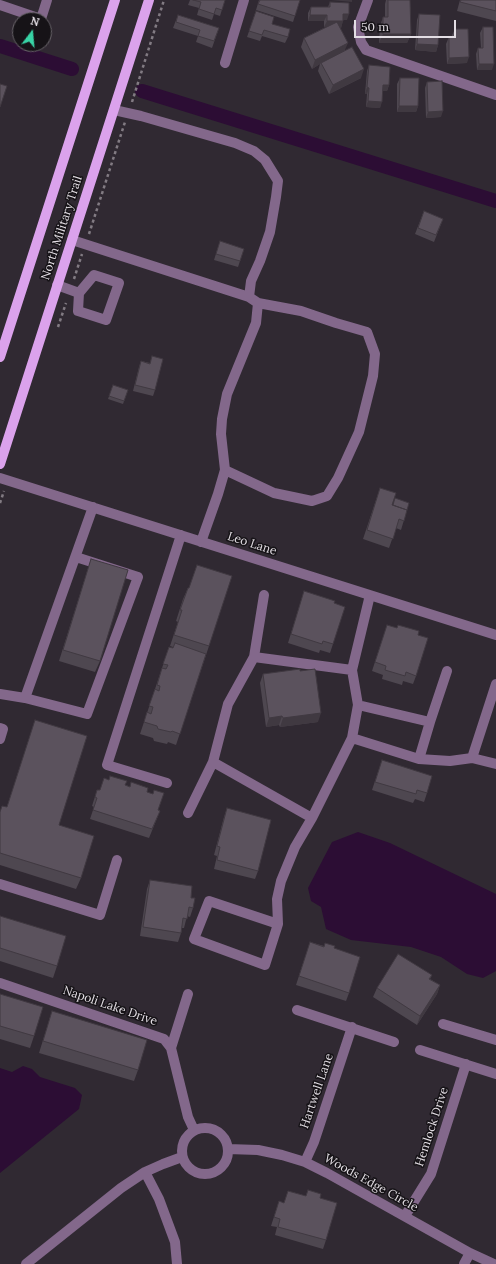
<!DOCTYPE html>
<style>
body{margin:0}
#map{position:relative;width:496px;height:1264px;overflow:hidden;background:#302932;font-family:Lora,serif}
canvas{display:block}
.north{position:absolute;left:12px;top:12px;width:40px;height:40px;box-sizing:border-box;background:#161317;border:1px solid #686469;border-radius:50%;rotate:16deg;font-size:11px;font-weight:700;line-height:16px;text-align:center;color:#e3dee4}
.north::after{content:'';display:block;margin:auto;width:14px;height:18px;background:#38d4a6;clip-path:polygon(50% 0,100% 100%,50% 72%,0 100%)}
.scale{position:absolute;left:354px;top:20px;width:102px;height:18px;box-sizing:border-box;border:2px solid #e3dee4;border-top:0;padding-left:5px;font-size:12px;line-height:14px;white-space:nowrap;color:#e3dee4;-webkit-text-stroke:3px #161317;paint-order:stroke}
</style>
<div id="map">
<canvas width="496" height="1264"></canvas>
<div class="north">N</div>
<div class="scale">50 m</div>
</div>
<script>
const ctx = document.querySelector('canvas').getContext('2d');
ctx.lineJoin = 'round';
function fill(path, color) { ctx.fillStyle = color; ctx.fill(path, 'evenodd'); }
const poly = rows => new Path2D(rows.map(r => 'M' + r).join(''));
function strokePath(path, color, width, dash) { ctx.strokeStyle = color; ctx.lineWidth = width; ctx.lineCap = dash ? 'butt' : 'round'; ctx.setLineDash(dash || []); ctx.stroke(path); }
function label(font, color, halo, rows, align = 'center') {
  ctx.font = font + ' Lora,serif'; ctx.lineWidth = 3; ctx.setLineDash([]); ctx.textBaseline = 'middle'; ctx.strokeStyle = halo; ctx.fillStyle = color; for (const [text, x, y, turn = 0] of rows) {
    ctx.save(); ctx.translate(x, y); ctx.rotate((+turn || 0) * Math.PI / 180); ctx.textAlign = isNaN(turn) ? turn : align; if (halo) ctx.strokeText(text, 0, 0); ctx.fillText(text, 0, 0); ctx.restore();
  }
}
const water = poly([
 [358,832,390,843,496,894,496,971,483,978,467,974,441,957,411,947,351,940,326,929,321,907,311,901,308,888,332,842],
 [23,1066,32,1069,40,1077,75,1088,82,1095,79,1109,0,1173,0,1068,12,1072]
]);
const canal = poly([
 [0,46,72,69],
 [142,91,496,201]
]);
const path = poly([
 [132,102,164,0],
 [89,234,125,122],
 [74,279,82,254],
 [58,327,66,303],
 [0,503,4,491]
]);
const minor = poly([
 [368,0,358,27,361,42,366,50,496,95],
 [0,5,41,19,47,0],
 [225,63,244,0],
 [114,110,141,116,235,143,254,151,265,160,278,181,276,197,270,232,260,261,251,281,249,297],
 [72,240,249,297,258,303,256,323,227,394,222,419,221,434,225,470,218,494,201,542],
 [57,285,79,293,78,311,106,320,119,283,94,275,79,293],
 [225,470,274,493,312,501,327,496,338,478,359,432,373,376,375,354,367,332,336,323,301,311,258,303],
 [0,478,496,635],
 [264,595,254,657,352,670,370,595],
 [0,694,25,698,93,507],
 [25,698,87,714,138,577,76,557],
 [358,705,430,722,447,671],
 [0,728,3,729,0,739],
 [352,738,419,759,450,761,472,758,496,684],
 [472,758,496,764],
 [419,759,430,722],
 [213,762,312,818,352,738,358,705,352,670],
 [167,783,107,765,181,535],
 [188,813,213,762,228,704,254,657],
 [0,884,100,915,117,860],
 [278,924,209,901,194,939,265,965,278,924,277,899,281,881,295,847,312,818],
 [0,983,164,1039,171,1048,188,1117,194,1130],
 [297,1010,394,1042],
 [443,1024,496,1040],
 [171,1048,188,994],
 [420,1050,496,1074],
 '182 1151a23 23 0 1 1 46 0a23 23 0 1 1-46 0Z',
 [228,1149,258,1150,282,1155,305,1162,327,1173,470,1253,494,1264],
 [305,1162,314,1142,352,1027],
 [145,1172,159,1199,175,1242,177,1264],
 [405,1216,431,1174,466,1064],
 [26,1264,121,1188,145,1172,163,1164,182,1157],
 [464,1264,470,1253]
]);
const major = poly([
 [0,357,115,0],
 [0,464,149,0]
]);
const wall = poly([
 [190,0,225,0,220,16,214,14,212,20,197,15,199,8,188,5],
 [259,0,300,0,293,22,256,10],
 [386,0,410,0,411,34,407,43,379,43,380,26,383,17,385,17,385,4],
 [460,0,496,0,496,21,457,11],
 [330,2,347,20,343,20,341,28,340,27,345,50,361,78,329,94,318,71,320,64,312,69,301,47,304,38,326,27,324,27,324,21,308,21,308,13,311,7,328,7],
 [256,11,288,37,285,43,262,36,260,41,247,37],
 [419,14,438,45,436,52,415,50,417,20],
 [178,15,219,28,212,48,196,42,198,36,173,28],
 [483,27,492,70,477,70,476,54,478,48,481,48,480,33],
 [455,29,467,63,447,64,446,44,449,37,452,37,452,35],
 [369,65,389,85,387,91,383,91,380,108,366,107,367,94,365,94,367,71],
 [400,78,418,106,416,112,397,112,397,84],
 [427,82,441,117,426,118,425,88],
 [424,211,443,219,434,242,415,234],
 [220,241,244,249,238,267,214,260],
 [152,356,155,390,153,396,133,391,139,367,141,361,150,363],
 [113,385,128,390,123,404,108,399],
 [380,488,392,505,407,510,401,530,396,528,389,548,363,539],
 [91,559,100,661,95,672,59,661],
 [197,565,209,646,176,745,168,742,167,744,154,741,153,738,140,734,169,647,173,648,173,647,170,646,178,622,176,621,183,599,188,588,189,588],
 [304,591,334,603,333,644,330,653,320,650,319,653,288,643],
 [387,625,418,635,416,676,413,684,403,681,402,685,382,679,383,675,372,671],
 [300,671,318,722,280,727,279,725,266,727,260,683,263,674],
 [35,720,59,825,81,878,76,889,0,865,0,812,7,807],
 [382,760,427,793,424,802,415,799,413,803,372,790],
 [125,785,147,792,158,810,160,811,149,838,90,819,94,807,92,806,97,790,99,790],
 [227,808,258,871,255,879,214,869,217,856,214,855,224,817],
 [150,880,191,898,193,908,190,917,187,916,184,928,182,928,181,933,178,942,140,936,147,889],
 [0,916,57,966,53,978,0,961],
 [310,942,324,946,334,948,349,993,346,1001,296,985],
 [432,975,430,979,440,985,437,994,417,1025,373,997,377,988],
 [0,994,34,1036,30,1048,0,1039],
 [52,1011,138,1070,134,1081,39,1053],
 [308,1190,320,1198,326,1240,323,1249,275,1235,277,1227,271,1226,279,1201,284,1203,288,1191,306,1196]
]);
const shadedWall = poly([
 [331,0,352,0,352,2],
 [343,14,349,14,347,20,341,20],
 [310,15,327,15,324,21,308,21],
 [327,21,343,21,341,28,324,27],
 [383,34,411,34,407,43,379,43],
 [348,43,344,52,321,63,320,64,312,69,315,60],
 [417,44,438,45,436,52,415,50],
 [469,57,467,63,447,64,449,58],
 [479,64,494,64,492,70,477,70],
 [364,69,361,78,329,94,333,85],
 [383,85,389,85,387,91,381,91],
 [367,87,369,88,367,94,365,94],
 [368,101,382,102,380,108,366,107],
 [399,106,418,106,416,112,397,112],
 [443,111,441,117,426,118,428,112],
 [321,713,318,722,280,727,283,718],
 [282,716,279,725,266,727,269,718],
 [440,985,437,994,417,1025,420,1016]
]);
const building = poly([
 [193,0,225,0,222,10,216,8,214,14,199,9,201,2,193,0],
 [260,0,300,0,295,16,258,4,260,0],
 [388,0,410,0,411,34,383,34,383,17,388,17,388,0],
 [461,0,496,0,496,11,460,2,461,0],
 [330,2,349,3,349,14,343,14,343,21,327,21,327,15,310,15,311,7,330,7,330,2],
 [256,11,274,17,272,24,290,29,288,37,264,30,262,35,249,31,256,11],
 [419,14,440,15,438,45,417,44,419,14],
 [178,15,219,28,214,41,198,36,200,30,176,22,178,15],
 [337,22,348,43,315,60,304,38,337,22],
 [483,27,493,27,494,64,479,64,478,48,483,48,483,27],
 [455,29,468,29,469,57,449,58,449,37,455,37,455,29],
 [352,47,364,69,333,85,321,63,352,47],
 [369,65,390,67,389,85,383,85,382,102,368,101,369,88,367,87,369,65],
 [400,78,419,78,418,106,399,106,400,78],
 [442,81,443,111,428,112,427,82,442,81],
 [0,84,7,86,0,107,0,84],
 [424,211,443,219,436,235,418,228,424,211],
 [220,241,244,249,240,261,216,254,220,241],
 [152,356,163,359,155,390,135,385,141,361,150,364,152,356],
 [113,385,128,390,124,401,109,396,113,385],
 [380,488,396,493,392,505,407,510,404,521,399,519,393,539,367,530,380,488],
 [395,498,409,503,407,510,393,505,395,498],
 [91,559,128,570,100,661,63,650,91,559],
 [197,565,232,576,209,646,174,635,182,610,180,610,188,588,189,588,197,565],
 [304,591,335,601,334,603,345,607,333,644,323,641,322,644,291,634,304,591],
 [387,625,397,628,398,625,419,631,418,635,428,638,416,676,406,672,405,676,385,670,386,666,375,662,387,625],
 [175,643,206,654,180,734,172,731,171,732,158,729,157,726,144,722,147,712,151,714,153,707,149,706,155,689,159,691,160,686,157,685,162,668,166,669,168,665,163,664,169,647,173,648,175,643],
 [300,669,300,671,315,669,321,713,283,718,282,716,269,718,263,674,300,669],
 [35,720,87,736,59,825,94,836,81,878,0,853,0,812,2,806,7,807,35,720],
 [382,760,432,776,427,793,417,790,416,794,375,782,382,760],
 [110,776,127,781,125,785,130,787,131,782,148,788,147,792,153,794,154,790,164,793,158,810,160,811,152,829,93,810,97,798,95,797,97,790,100,790,104,778,109,780,110,776],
 [227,808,271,820,258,871,217,860,220,847,217,846,227,808],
 [150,880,192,886,191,898,195,898,193,908,189,907,187,919,183,918,181,933,143,927,150,880],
 [0,916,66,936,57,966,0,948,0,916],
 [310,942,324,947,325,943,335,946,334,948,360,957,349,993,299,976,310,942],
 [398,954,432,975,429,979,440,985,420,1016,377,988,398,954],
 [0,994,43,1007,34,1036,0,1026,0,994],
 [52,1011,147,1040,138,1070,43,1041,52,1011],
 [308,1190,321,1194,320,1198,337,1203,326,1240,278,1227,280,1219,274,1217,279,1201,284,1203,288,1191,306,1196,308,1190]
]);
const streetNames = [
 ["North Military Trail",62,228,-72],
 ["Leo Lane",252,544,18],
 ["Napoli Lake Drive",110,1006,19],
 ["Hartwell Lane",317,1091,-71],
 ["Hemlock Drive",432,1127,-72],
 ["Woods Edge Circle",371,1183,29]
];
fill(water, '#2c0d34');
strokePath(canal, '#2c0d34', 14);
strokePath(path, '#827b83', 2.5, [3, 3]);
strokePath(minor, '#83688b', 10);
strokePath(major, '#dba2ec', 10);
fill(wall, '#4e4750');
fill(shadedWall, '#403941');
fill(building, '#5b525d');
strokePath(building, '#403941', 1);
label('12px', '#e3dee4', '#161317', streetNames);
</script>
